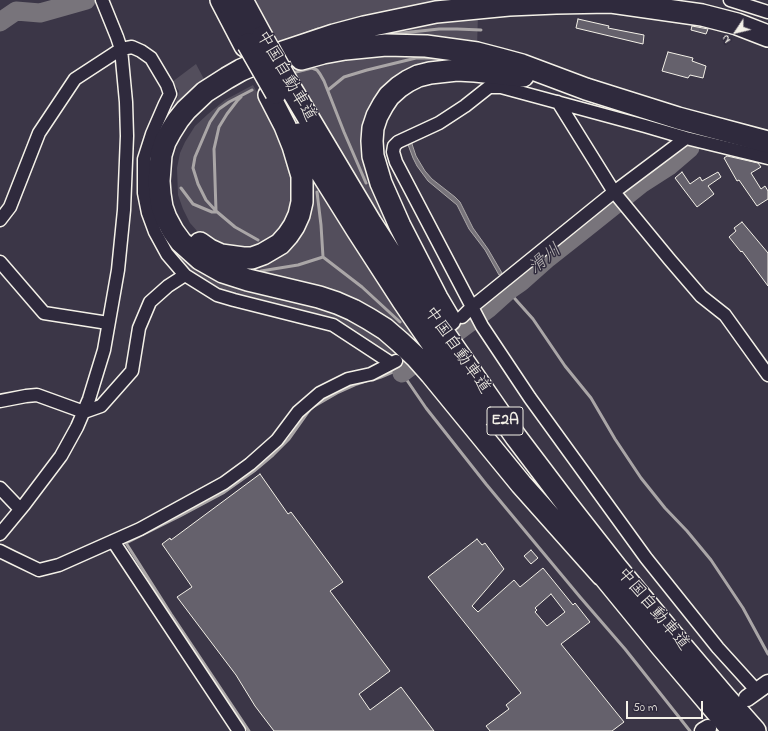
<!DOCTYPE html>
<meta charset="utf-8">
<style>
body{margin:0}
#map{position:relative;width:768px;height:731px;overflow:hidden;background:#3b3647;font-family:"Indie Flower",sans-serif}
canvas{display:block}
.north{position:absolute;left:716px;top:12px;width:40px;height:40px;-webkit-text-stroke:3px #2f2a3d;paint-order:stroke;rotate:235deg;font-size:11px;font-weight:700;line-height:16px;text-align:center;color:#f4f1e8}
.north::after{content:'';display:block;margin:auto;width:14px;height:18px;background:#f4f1e8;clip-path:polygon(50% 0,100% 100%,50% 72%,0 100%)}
.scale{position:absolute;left:626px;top:701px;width:77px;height:18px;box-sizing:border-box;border:2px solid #f4f1e8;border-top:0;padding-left:5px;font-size:12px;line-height:14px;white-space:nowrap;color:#f4f1e8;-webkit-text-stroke:3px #2f2a3d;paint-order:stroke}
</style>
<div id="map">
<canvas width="768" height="731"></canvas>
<div class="north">N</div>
<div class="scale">50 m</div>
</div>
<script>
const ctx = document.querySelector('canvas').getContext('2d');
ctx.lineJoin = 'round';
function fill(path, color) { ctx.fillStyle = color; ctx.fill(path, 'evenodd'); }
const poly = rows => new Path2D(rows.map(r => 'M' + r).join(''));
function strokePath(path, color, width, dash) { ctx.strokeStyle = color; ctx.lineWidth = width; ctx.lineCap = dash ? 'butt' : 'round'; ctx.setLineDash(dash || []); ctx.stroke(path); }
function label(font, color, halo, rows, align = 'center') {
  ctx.font = font + ' "Indie Flower","Klee One",sans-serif'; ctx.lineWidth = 3; ctx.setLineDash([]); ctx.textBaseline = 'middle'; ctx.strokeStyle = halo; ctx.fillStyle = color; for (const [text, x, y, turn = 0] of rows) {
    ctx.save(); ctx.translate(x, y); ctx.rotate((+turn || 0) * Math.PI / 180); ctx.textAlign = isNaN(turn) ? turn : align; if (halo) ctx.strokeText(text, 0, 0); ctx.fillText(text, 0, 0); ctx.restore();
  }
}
const green = poly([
 [253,0,495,0,279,48],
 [478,14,477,47,340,39],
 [347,55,450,56,457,64,370,111,403,257,291,69,316,62],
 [196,64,206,83,160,138,172,240,335,308,403,352,397,356,392,357,342,324,234,295,214,287,187,270,174,254,165,241,148,168,153,146,164,123,178,97,179,91,172,82],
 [253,85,284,141,295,182,291,218,268,244,240,251,207,241,198,232,190,223,183,209,178,195,177,168,180,153,185,142,195,126,208,114,225,100],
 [307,169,436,364,401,334,218,260,285,249]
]);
const water = poly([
 [411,141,416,156,425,171,432,179,455,197,460,202,473,228,488,249,502,273,499,275,485,250,469,229,457,205,428,181,417,166,413,158,407,142,411,141]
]);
const stream = poly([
 [374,36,439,29,457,29,481,30],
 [297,37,318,29],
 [296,72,312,68,317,70,320,74,324,81,344,132,366,183],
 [252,90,229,102,219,109,210,122,195,157,193,168,198,184,206,200,216,211,235,227,258,240],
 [328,90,344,77,367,70,416,58,443,58],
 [181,188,193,204,212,212,216,212],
 [317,192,321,225,323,257,362,287,400,322],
 [216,211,214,149,219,127,227,114,237,101,241,97],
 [261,271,298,265,323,257],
 [508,291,533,319,565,366,591,398,615,439,641,478,665,508,687,531,711,560,743,608,768,654],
 [372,380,381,377,395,371,402,373,426,408,486,484,580,597,625,649,690,731],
 [249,731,171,614,126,543,180,516,223,493,254,471,273,455,289,439,311,408,337,393,357,384,366,381]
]);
const river = poly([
 [0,22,16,11,40,13,86,0],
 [402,373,488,309,508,291,521,282,548,258,586,228,641,184,669,166,690,148]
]);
const building = poly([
 [578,19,609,26,608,28,644,35,643,44,576,28,578,19],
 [692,26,708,29,706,34,691,30,692,26],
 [668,52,693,58,692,61,706,66,703,78,690,75,688,78,662,71,668,52],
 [727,156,758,163,761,167,751,173,761,189,765,186,768,191,768,199,757,206,739,180,737,181,724,158,727,156],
 [682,172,690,184,700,177,702,181,718,172,721,177,708,186,714,194,697,207,675,178,682,172],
 [742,222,768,253,768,286,742,251,741,252,729,237,736,231,734,228,742,222],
 [260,474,288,514,291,512,343,582,330,591,390,671,359,694,370,710,401,687,434,731,274,731,255,706,236,675,177,597,192,587,162,544,170,538,171,540,260,474],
 [477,539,482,545,485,543,504,569,472,606,478,612,514,580,520,587,543,568,573,605,575,603,590,622,561,644,624,722,612,731,490,731,486,726,509,709,506,705,521,693,428,577,477,539],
 [551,594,565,612,547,626,535,612,537,610,535,608,551,594],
 [531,550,538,558,531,564,524,556,531,550]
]);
const street = poly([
 [730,0,768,12],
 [558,102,614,192,670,260,701,296,725,315,768,375],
 [0,220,10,207,39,133,75,79,121,49,132,47,141,51,151,58,167,85,170,94,165,104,152,134,144,159,144,193,148,213,155,232,167,254,185,275,217,295,234,300,333,325,391,363],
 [0,262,44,313,108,323],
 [462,317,472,307,614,192,686,138],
 [0,401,26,396,37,395,84,412,101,406,132,371,139,328,150,302,168,286,185,275],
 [0,488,20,509],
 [0,534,24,505,61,456,77,427,89,399,104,350,118,270,124,210,127,136,126,102,121,49,117,37,102,0],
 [113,541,239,731],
 [0,551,12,557,39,570,59,565,140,529,224,483,250,464,277,440,298,412,320,393,348,379,371,374,396,361],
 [757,691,718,648,646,558,530,398,482,326,396,162,393,152,394,146,398,142,439,123,465,106,489,87,501,87,645,126,686,138,768,158]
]);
const secondary = poly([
 [747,698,768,683],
 [703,731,708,728]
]);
const highway = poly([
 [221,0,245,46],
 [242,0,262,37],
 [597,0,702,15,737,24,768,36],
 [301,59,323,53,345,49,386,45,426,46,477,53,500,59,522,65,586,89,678,118,768,142],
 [290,87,371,223,417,294,516,437,566,503,616,567,674,637,725,697,755,731],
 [299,134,312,158,357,230,403,301,481,415],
 [200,243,210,250,221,255,243,258,252,258,263,254,280,244,288,235,294,226,299,215,302,202,302,176,293,146,285,126,269,95],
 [450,320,437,298,418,261,400,226,381,183,373,156,372,141,373,128,377,116,383,105,389,96,399,87,408,81,418,76,430,73,457,70,475,71,523,76],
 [594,564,661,646,733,731],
 [602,575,521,484,431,374,416,357,400,342,385,329,369,319,353,310,337,303,319,297,248,280,223,272,200,259,181,242,173,231,166,218,162,207,160,194,159,181,161,155,165,142,171,131,178,120,186,110,205,92,227,78,241,70,283,52,334,35,364,27,436,12,509,5,556,3,610,2]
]);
const highwayBridge = poly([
 [262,37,290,87],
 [248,44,276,93]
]);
const shields = [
 [505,421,36]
];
const shieldNames = [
 ["E2A",505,421]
];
const streetNames = [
 ["中国自動車道",285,77,60],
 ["中国自動車道",456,351,55],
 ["中国自動車道",652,610,50]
];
const waterNames = [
 ["滑川",546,260,-39]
];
fill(green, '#534e5c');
fill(water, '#78747b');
strokePath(water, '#aaa6a7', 1);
strokePath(stream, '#aaa6a7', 3);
strokePath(river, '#78747b', 19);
fill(building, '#65616c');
strokePath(building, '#f4f1e8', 1);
strokePath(street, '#f4f1e8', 15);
strokePath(secondary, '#f4f1e8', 19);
strokePath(highway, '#f4f1e8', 24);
strokePath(street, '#2f2a3d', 12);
strokePath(secondary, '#2f2a3d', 16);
strokePath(highway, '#2f2a3d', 21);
strokePath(highwayBridge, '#f4f1e8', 24, []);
strokePath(highwayBridge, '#2f2a3d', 21);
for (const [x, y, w] of shields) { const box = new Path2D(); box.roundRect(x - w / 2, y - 14, w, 28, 3); ctx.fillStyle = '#2f2a3d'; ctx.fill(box); strokePath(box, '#f4f1e8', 1); }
label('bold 16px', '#f4f1e8', null, shieldNames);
label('17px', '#f4f1e8', '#2f2a3d', streetNames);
label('italic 18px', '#b6b2b2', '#2f2a3d', waterNames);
</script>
